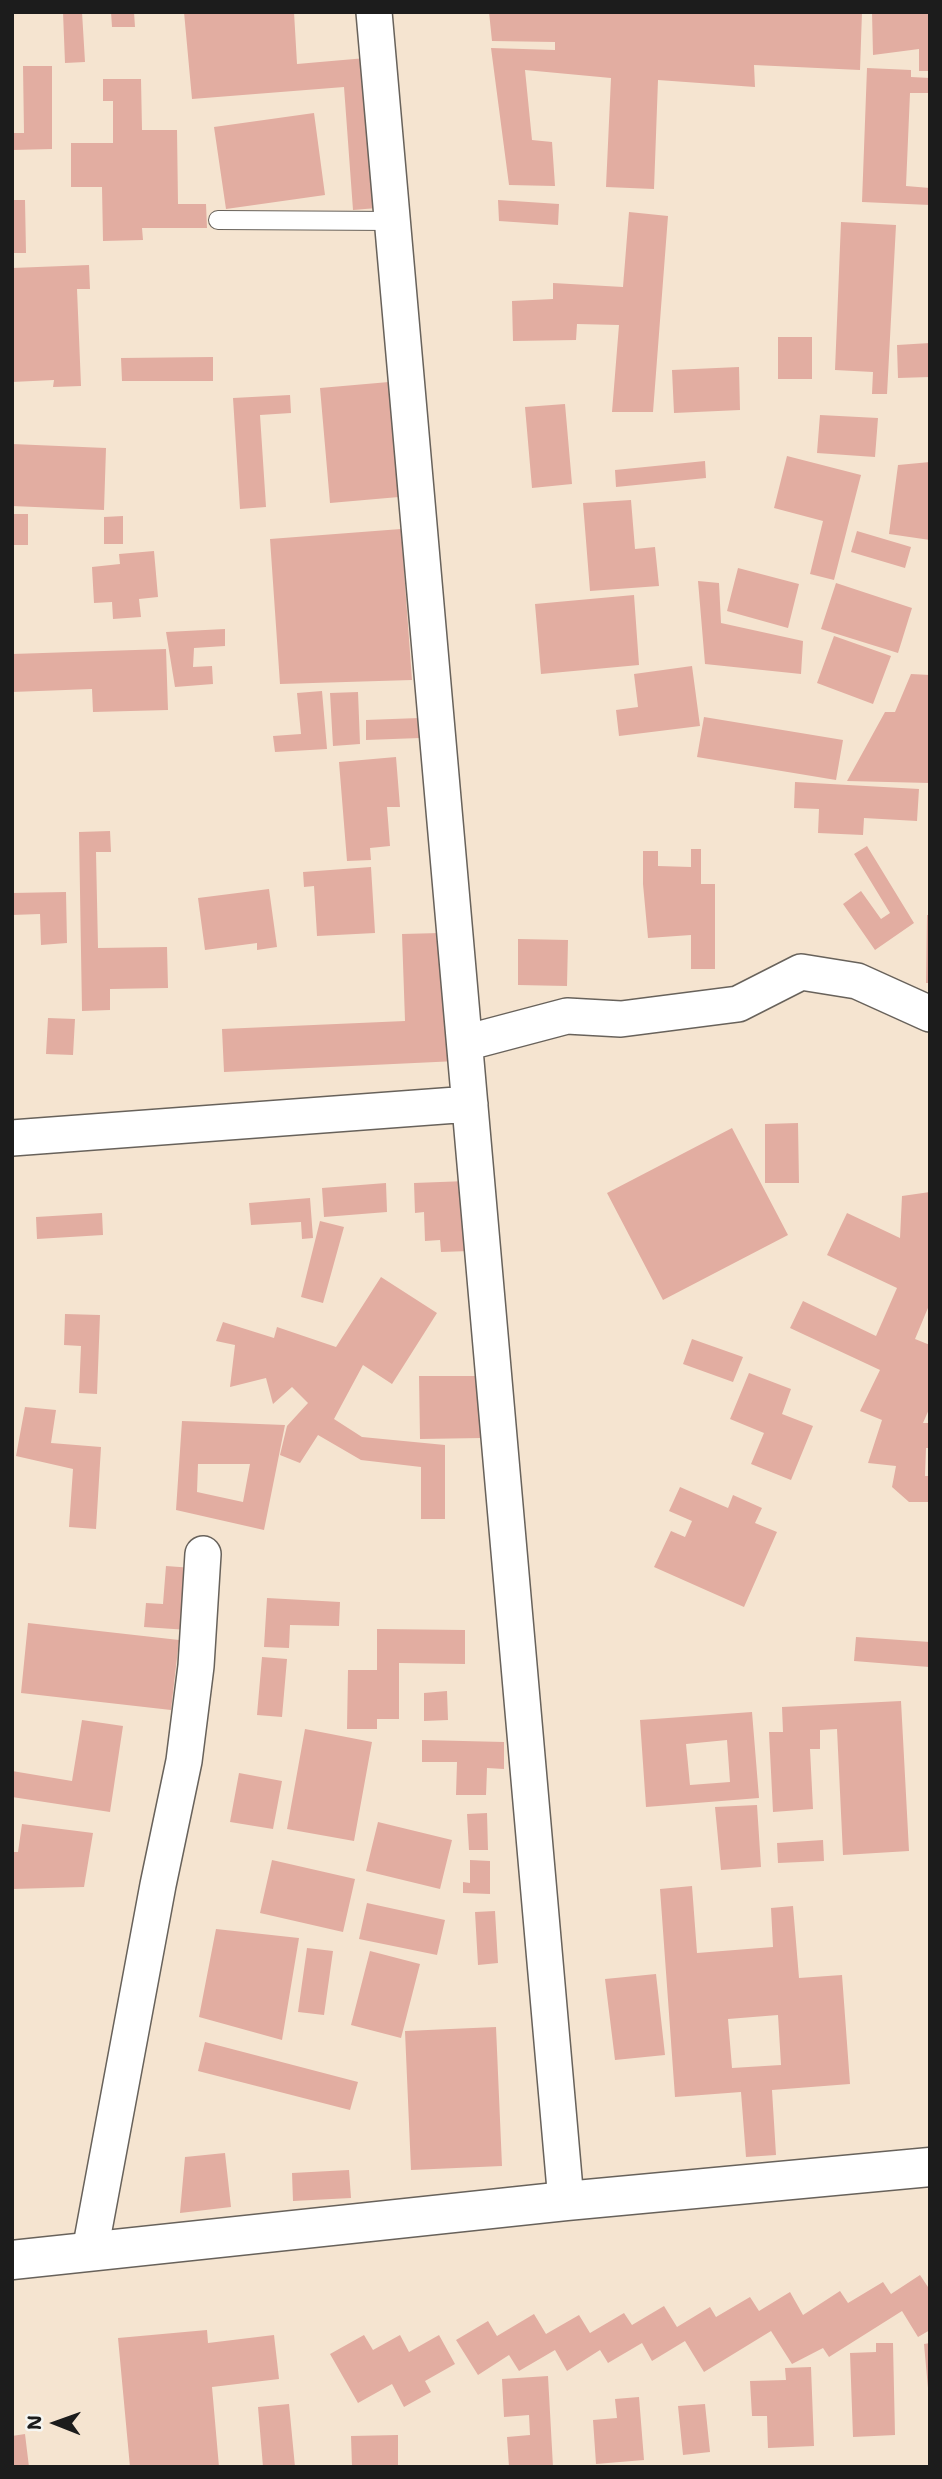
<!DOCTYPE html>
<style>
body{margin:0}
#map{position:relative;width:942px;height:2479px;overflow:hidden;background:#f5e4d0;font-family:"Shantell Sans",sans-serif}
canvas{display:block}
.frame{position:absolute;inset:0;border:14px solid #1c1c1c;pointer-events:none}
.north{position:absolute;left:21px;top:2388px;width:70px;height:70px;-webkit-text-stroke:5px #f6f6f2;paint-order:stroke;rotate:271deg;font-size:19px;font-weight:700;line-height:28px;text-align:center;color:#1c1c1c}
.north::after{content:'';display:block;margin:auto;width:24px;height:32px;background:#1c1c1c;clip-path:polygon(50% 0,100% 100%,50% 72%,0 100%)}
</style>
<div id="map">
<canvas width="942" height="2479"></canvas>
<div class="frame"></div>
<div class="north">N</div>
</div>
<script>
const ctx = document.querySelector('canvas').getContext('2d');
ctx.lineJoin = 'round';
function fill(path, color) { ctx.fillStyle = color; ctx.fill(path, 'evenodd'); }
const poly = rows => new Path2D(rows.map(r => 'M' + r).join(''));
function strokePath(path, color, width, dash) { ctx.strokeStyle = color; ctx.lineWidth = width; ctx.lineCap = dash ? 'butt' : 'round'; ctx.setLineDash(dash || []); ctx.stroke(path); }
const building = poly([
 [63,12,82,12,85,62,65,63],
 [111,12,134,12,135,27,112,27],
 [184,12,294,12,297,64,366,58,377,208,353,210,344,87,192,99],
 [489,12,862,12,860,70,754,65,755,87,658,80,654,189,606,187,611,78,525,70,532,140,552,142,555,186,509,185,491,48,555,50,555,42,492,41],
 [872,12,930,12,930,71,919,71,919,49,873,55],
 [23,66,52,66,52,149,12,150,12,133,24,133],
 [867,68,911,70,911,77,930,78,930,93,910,93,906,186,930,188,930,205,862,202],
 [103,79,141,79,142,130,177,130,178,204,206,204,207,228,142,228,143,240,103,241,102,187,71,187,71,143,113,143,113,101,103,101],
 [314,113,325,195,226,209,214,127],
 [12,200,25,200,26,253,12,253],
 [498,200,559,204,558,225,499,221],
 [629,212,668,216,653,412,612,412,619,325,577,324,576,340,513,341,512,301,553,299,553,283,623,287],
 [841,222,896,225,887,394,872,394,873,372,835,370],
 [89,265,90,289,77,289,81,386,53,387,54,380,12,382,12,268],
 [778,337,812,337,812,379,778,379],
 [930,343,930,377,898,378,897,345],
 [213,357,213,381,122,381,121,358],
 [739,367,740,410,674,413,672,370],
 [389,382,399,497,330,503,320,388],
 [290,395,291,413,260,415,266,507,240,509,233,398],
 [565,404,572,484,532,488,525,407],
 [820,415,878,418,875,457,817,453],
 [12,444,106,448,104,510,12,506],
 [787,456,861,475,834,580,810,574,823,521,774,508],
 [705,461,706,478,616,487,615,470],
 [930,462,930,540,889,534,898,465],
 [631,500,635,549,655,547,659,586,590,591,583,503],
 [12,514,28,514,28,545,12,545],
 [123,516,123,544,104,544,104,517],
 [401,529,412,680,280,684,270,539],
 [857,531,911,547,905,568,851,552],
 [154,551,158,597,139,599,141,617,113,619,112,602,94,603,92,567,120,564,119,554],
 [738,568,799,584,788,628,727,611],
 [698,581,719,583,721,623,803,641,801,674,705,664],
 [836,583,912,608,898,653,821,629],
 [634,595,639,665,541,674,535,604],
 [225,629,225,646,194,648,193,667,212,666,213,684,175,687,166,632],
 [834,636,891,656,873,704,817,683],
 [166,649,168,710,93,712,92,689,12,692,12,654],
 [692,666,700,726,619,736,616,710,638,707,634,674],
 [911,674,930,675,930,783,847,781,885,712,895,712],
 [322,691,327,749,275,752,273,736,301,734,297,693],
 [358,692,360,744,333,746,330,693],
 [704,717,843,740,836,780,697,757],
 [419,718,420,738,366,740,366,720],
 [396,757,400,807,387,807,390,846,370,848,371,860,347,861,339,762],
 [795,782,919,789,917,821,864,818,863,835,818,833,819,809,794,808],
 [110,831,111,852,96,852,98,948,167,947,168,988,110,989,110,1010,82,1011,79,832],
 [867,846,914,923,875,950,843,904,861,891,881,919,890,913,854,854],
 [691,849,701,849,701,884,715,884,715,969,691,969,691,935,648,938,643,884,643,851,658,851,658,866,691,867],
 [371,867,375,933,317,936,314,886,304,887,303,872],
 [269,889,277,947,257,950,257,943,205,950,198,898],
 [66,892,67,943,41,945,40,914,12,915,12,893],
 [927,915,930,915,930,983,926,983],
 [440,933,457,1061,224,1072,222,1029,405,1021,402,934],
 [518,939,568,940,567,986,518,985],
 [48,1018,75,1019,73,1055,46,1054],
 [798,1123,799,1183,765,1183,765,1124],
 [732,1128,788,1235,663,1300,607,1193],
 [467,1181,470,1251,441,1252,440,1240,425,1241,424,1212,415,1213,414,1183],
 [386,1183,387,1212,324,1217,322,1188],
 [930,1192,930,1303,915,1339,930,1345,930,1407,923,1423,930,1423,930,1448,926,1448,925,1476,930,1476,930,1502,909,1502,892,1487,896,1466,868,1463,882,1420,860,1411,880,1370,790,1328,803,1301,876,1336,897,1288,827,1255,847,1213,900,1238,902,1196],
 [310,1198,313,1238,302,1239,301,1222,251,1225,249,1203],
 [102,1213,103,1235,37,1239,36,1217],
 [320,1221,344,1227,323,1303,301,1297],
 [381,1277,437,1313,392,1384,363,1365,334,1419,362,1437,445,1445,445,1519,421,1519,421,1467,361,1460,318,1435,300,1463,280,1455,287,1426,308,1403,292,1387,273,1404,266,1378,230,1387,235,1345,216,1341,223,1322,274,1338,277,1327,336,1347],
 [65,1314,100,1315,97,1394,79,1393,81,1346,64,1345],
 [692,1339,743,1357,733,1382,683,1364],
 [749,1373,791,1389,782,1414,813,1426,791,1480,751,1464,764,1433,730,1419],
 [419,1376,481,1376,482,1438,420,1439],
 [25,1407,56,1410,51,1443,101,1447,96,1529,69,1527,73,1469,16,1456],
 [182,1421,285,1425,264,1530,176,1510],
 [198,1464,250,1464,243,1502,197,1492],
 [680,1487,728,1508,733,1495,762,1508,755,1523,777,1532,744,1607,654,1567,671,1531,685,1537,692,1521,669,1511],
 [166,1566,193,1568,188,1630,144,1627,146,1603,163,1604],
 [267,1598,340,1602,339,1626,290,1625,289,1648,264,1647],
 [28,1623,179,1640,171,1710,21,1693],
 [377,1629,465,1630,465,1664,399,1663,399,1719,377,1719,377,1729,347,1729,348,1670,377,1670],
 [856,1637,930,1642,929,1667,854,1661],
 [262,1657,287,1659,282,1717,257,1715],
 [447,1691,448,1720,424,1721,424,1693],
 [901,1701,909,1851,843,1855,837,1729,820,1730,820,1749,810,1749,813,1809,773,1812,769,1732,783,1732,782,1707],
 [752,1712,759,1798,646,1807,640,1720],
 [727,1740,730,1782,690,1785,686,1744],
 [82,1720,123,1726,110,1812,12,1797,12,1771,72,1781],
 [305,1729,372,1742,354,1841,287,1829],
 [422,1740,504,1742,504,1769,487,1768,486,1795,456,1795,457,1762,422,1762],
 [239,1773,282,1781,273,1829,230,1822],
 [757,1805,761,1867,721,1870,715,1807],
 [487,1813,488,1850,469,1850,467,1814],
 [378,1822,452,1840,440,1889,366,1871],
 [22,1824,93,1833,84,1887,12,1889,12,1852,18,1852],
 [823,1840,824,1861,778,1863,777,1843],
 [272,1860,355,1879,343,1932,260,1913],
 [470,1860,490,1861,490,1894,463,1893,463,1882,470,1883],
 [692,1886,697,1953,773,1947,771,1908,793,1906,799,1978,842,1975,850,2084,772,2090,776,2155,746,2157,741,2092,675,2097,660,1889],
 [778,2015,781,2065,732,2068,728,2019],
 [367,1903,445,1920,437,1955,359,1939],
 [495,1911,498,1963,478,1965,475,1912],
 [216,1929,299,1938,282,2040,199,2017],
 [307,1948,333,1951,324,2015,298,2012],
 [370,1951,420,1964,401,2038,351,2025],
 [656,1974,665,2055,615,2060,605,1979],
 [496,2027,502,2166,411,2170,405,2031],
 [205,2042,358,2082,350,2110,198,2071],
 [225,2153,231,2207,180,2213,185,2157],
 [349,2170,351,2198,293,2201,292,2173],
 [920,2275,930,2290,930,2330,918,2337,902,2311,829,2357,823,2348,792,2364,771,2331,704,2372,685,2341,652,2361,642,2343,608,2363,600,2350,567,2371,555,2350,519,2371,509,2355,478,2375,456,2340,488,2321,497,2336,534,2314,546,2334,579,2315,590,2333,624,2313,632,2325,664,2306,677,2327,710,2307,716,2317,750,2297,759,2311,790,2292,803,2315,840,2291,848,2303,883,2282,891,2294],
 [207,2330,208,2343,274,2335,279,2379,212,2387,219,2467,130,2467,118,2338],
 [364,2335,373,2350,400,2335,409,2352,439,2335,455,2364,425,2381,431,2392,404,2407,392,2384,358,2403,330,2354],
 [876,2343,893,2343,895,2435,853,2437,850,2353,876,2352],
 [930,2343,930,2388,928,2388,924,2344],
 [811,2367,814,2446,768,2448,767,2416,752,2416,750,2381,786,2380,785,2368],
 [548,2376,553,2467,509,2467,507,2437,530,2435,529,2415,504,2417,502,2379],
 [639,2397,644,2460,596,2464,593,2420,617,2418,615,2399],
 [289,2404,295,2467,263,2467,258,2407],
 [705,2404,710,2452,683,2455,678,2406],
 [25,2434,29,2467,12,2467,12,2436],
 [398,2435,398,2467,352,2467,351,2436]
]);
const lane = poly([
 [218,220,393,221]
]);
const street = poly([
 [374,12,566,2201],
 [465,1043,567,1016,621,1019,738,1004,801,972,857,981,930,1014],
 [12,1138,470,1104],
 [90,2251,158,1885,184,1761,196,1666,203,1554]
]);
const secondary = poly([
 [12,2260,566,2201,930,2167]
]);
fill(building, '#e2ada1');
strokePath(lane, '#68625b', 20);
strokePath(street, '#68625b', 38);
strokePath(secondary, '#68625b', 41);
strokePath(lane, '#fff', 18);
strokePath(street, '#fff', 35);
strokePath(secondary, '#fff', 38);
</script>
